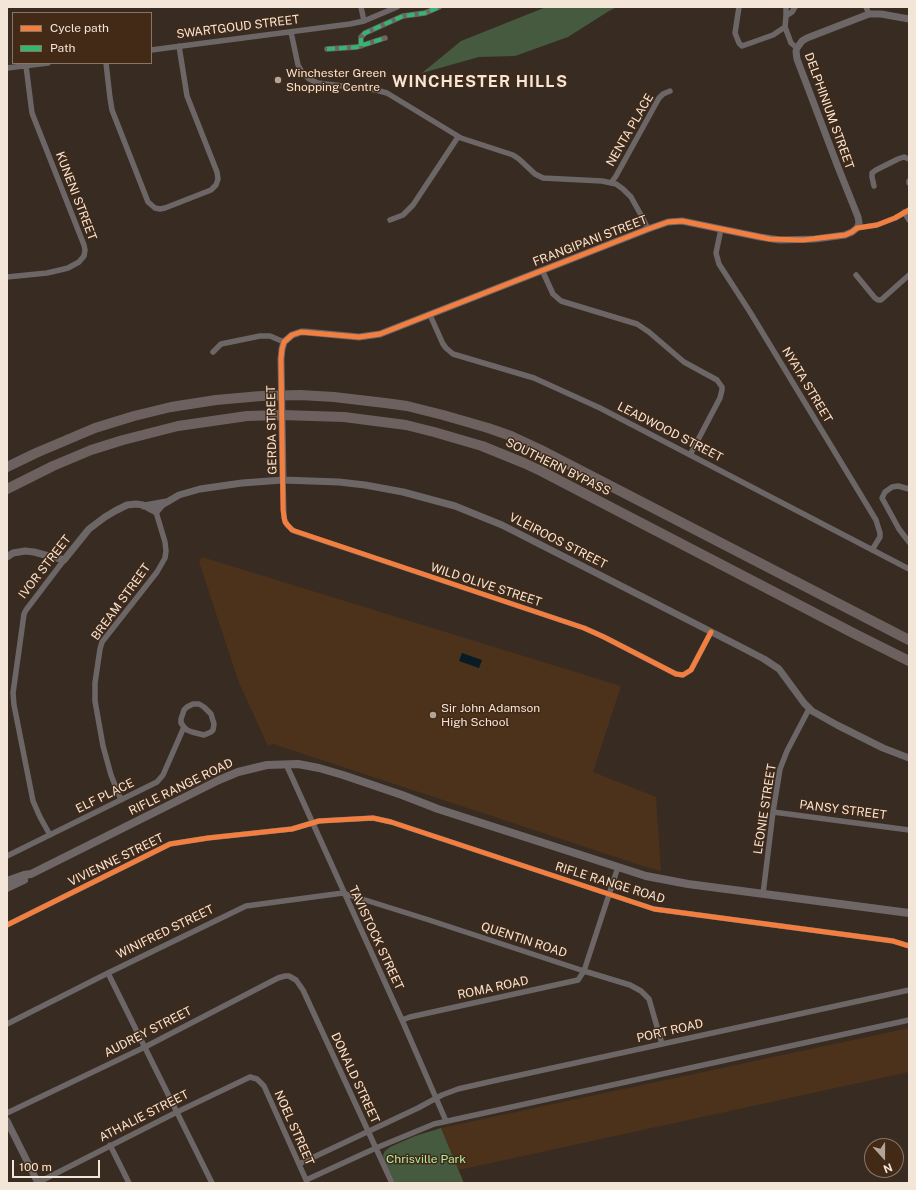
<!DOCTYPE html>
<style>
body{margin:0}
#map{position:relative;width:916px;height:1190px;overflow:hidden;background:#382b21;font-family:"Public Sans",sans-serif}
canvas{display:block}
.frame{position:absolute;inset:0;border:8px solid #f4e5d9;pointer-events:none}
.legend{position:absolute;left:12px;top:12px;width:140px;height:52px;box-sizing:border-box;background:#422a17;border:1px solid #897565;margin:0;padding:5px 7px;list-style:none;font-size:12px;color:#f4e5d9}
.legend li{display:flex;align-items:center;gap:8px;height:20px}
.legend b{width:20px;border:1px solid #897565}
.north{position:absolute;left:864px;top:1138px;width:40px;height:40px;box-sizing:border-box;background:#422a17;border:1px solid #897565;border-radius:50%;rotate:159deg;font-size:11px;font-weight:700;line-height:16px;text-align:center;color:#f4e5d9}
.north::after{content:'';display:block;margin:auto;width:14px;height:18px;background:#b2a499;clip-path:polygon(50% 0,100% 100%,50% 72%,0 100%)}
.scale{position:absolute;left:12px;top:1160px;width:88px;height:18px;box-sizing:border-box;border:2px solid #f4e5d9;border-top:0;padding-left:5px;font-size:12px;line-height:14px;white-space:nowrap;color:#f4e5d9;-webkit-text-stroke:3px #422a17;paint-order:stroke}
</style>
<div id="map">
<canvas width="916" height="1190"></canvas>
<div class="frame"></div>
<ul class="legend">
<li><b style="height:5px;background:#f27e40"></b>Cycle path</li>
<li><b style="height:5px;background:#33b770"></b>Path</li>
</ul>
<div class="north">N</div>
<div class="scale">100 m</div>
</div>
<script>
const ctx = document.querySelector('canvas').getContext('2d');
ctx.lineJoin = 'round';
function fill(path, color) { ctx.fillStyle = color; ctx.fill(path, 'evenodd'); }
const poly = rows => new Path2D(rows.map(r => 'M' + r).join(''));
function strokePath(path, color, width, dash) { ctx.strokeStyle = color; ctx.lineWidth = width; ctx.lineCap = dash ? 'butt' : 'round'; ctx.setLineDash(dash || []); ctx.stroke(path); }
function label(font, color, halo, rows, align = 'center') {
  ctx.font = font + ' "Public Sans",sans-serif'; ctx.lineWidth = 3; ctx.setLineDash([]); ctx.textBaseline = 'middle'; ctx.strokeStyle = halo; ctx.fillStyle = color; for (const [text, x, y, turn = 0] of rows) {
    ctx.save(); ctx.translate(x, y); ctx.rotate((+turn || 0) * Math.PI / 180); ctx.textAlign = isNaN(turn) ? turn : align; if (halo) ctx.strokeText(text, 0, 0); ctx.fillText(text, 0, 0); ctx.restore();
  }
}
const built = poly([
 [202,557,621,686,593,772,656,797,661,871,646,867,273,744,268,746,239,683,199,562],
 [909,1028,909,1072,459,1170,441,1128]
]);
const green = poly([
 [546,7,617,7,609,11,568,37,515,56,479,57,422,73,461,41],
 [441,1128,464,1183,395,1183,384,1159,383,1155,385,1151,390,1147,415,1136]
]);
const water = poly([
 [462,653,482,660,479,668,459,661]
]);
const minor = poly([
 [361,7,364,21],
 [739,7,735,33,739,43,742,46,773,35,785,27,786,16,786,7],
 [866,7,869,14],
 [786,16,792,12,795,7],
 [785,27,791,43,797,48],
 [291,32,298,65,302,72,309,79,318,83,376,90,387,93,461,138,513,155,519,159,535,174,543,178,602,181,616,184,623,189,631,197,641,215,648,229],
 [361,46,361,37,365,33,403,16,425,13,439,7],
 [327,49,357,47,385,38],
 [151,50,350,24,364,21,397,7],
 [106,63,110,98,112,110,148,202,155,208,160,209,165,208,211,190,216,185,218,179,217,172,187,96,179,46],
 [7,68,48,63],
 [909,181,909,183],
 [611,183,616,176,659,98,663,94,670,91],
 [874,186,872,177,872,173,876,170,898,159,904,157,909,159],
 [904,212,909,220],
 [390,220,403,215,413,205,458,137],
 [857,228,877,225,895,218,909,210],
 [721,229,716,253,719,264,750,312,876,520,880,533,880,537,872,550],
 [542,270,553,294,561,301,637,324,649,332,684,362,717,380,722,387,722,390,720,398,690,455],
 [856,275,875,298,878,300,881,300,909,275],
 [7,277,47,273,60,270,68,268,79,262,84,256,85,250,84,245,32,113,26,66],
 [430,315,443,344,446,348,453,354,534,378,600,408,909,569],
 [213,352,221,344,260,336,270,336,284,342],
 [283,480,284,518,287,525,294,531,584,628,604,637,676,674,683,675,691,670,711,632],
 [909,489,898,486,892,487,885,492,882,498,899,529,909,542],
 [286,764,402,1020,446,1121],
 [121,800,111,775,103,746,95,701,95,683,100,649,102,642,157,572,165,558,166,551,165,542,156,512],
 [773,812,909,830],
 [50,835,40,817,33,801,14,705,13,693,24,614,26,610,64,560],
 [7,856,157,782,163,775,184,727,181,723,181,719,184,710,187,707,193,704,199,704,204,707,211,714,214,724,213,730,211,732,204,735,192,732,187,730,184,727],
 [763,894,773,812,780,769,787,751,809,709],
 [7,925,170,844,208,838,292,829,319,821,373,818,391,822,654,909,893,941,909,946],
 [108,973,212,1183],
 [402,1020,410,1017,578,980,584,971,618,867],
 [7,1024,108,973,246,906,343,893,429,920,584,971,630,985,641,991,649,999,662,1044],
 [7,1113,145,1047,278,978,285,976,289,976,296,980,303,990,392,1183],
 [110,1145,129,1183],
 [299,1164,418,1108,442,1095,458,1089,493,1081,909,990],
 [306,1180,376,1148,434,1124,909,1020],
 [37,1183,177,1112,250,1077,257,1079,264,1086,307,1182]
]);
const tertiary = poly([
 [283,480,281,359,282,349,284,342,292,335,301,332,306,332,359,337,380,334,648,229,668,222,682,221,760,237,780,240,815,239,845,235,852,232,857,228,859,223,858,217,838,167,797,59,796,51,797,48,802,41,807,38,869,14,881,14,909,19],
 [144,506,166,502],
 [7,557,13,553,25,551,34,552,64,560,89,529,105,517,115,511,127,505,136,504,143,505,156,512,162,505,179,495,200,489,242,483,283,480,339,482,365,485,403,492,455,506,502,525,739,646,764,659,779,669,804,703,812,711,837,725,883,748,909,758],
 [7,1121,38,1183]
]);
const secondary = poly([
 [7,881,24,875,31,874,219,780,238,772,267,765,298,764,319,768,343,775,402,795,438,809,646,876,688,884,909,913],
 [7,888,24,880]
]);
const motorway = poly([
 [7,467,36,453,95,428,134,416,171,407,216,400,261,396,300,395,334,397,385,403,407,406,443,415,488,428,511,436,541,450,909,640],
 [7,489,53,466,91,450,123,440,178,426,247,416,282,415,344,417,406,425,434,432,482,446,524,463,541,471,855,634,909,661]
]);
const quiet = poly([
 [361,46,361,37,365,33,403,16,425,13,439,7],
 [327,49,357,47,385,38]
]);
const cycleway = poly([
 [711,632,691,670,683,675,676,674,604,637,584,628,292,530,285,522,283,510,281,359,282,349,284,342,292,335,301,332,359,337,380,334,648,229,668,222,682,221,770,239,803,240,845,235,852,232,857,228,877,225,895,218,909,210],
 [7,925,170,844,208,838,292,829,319,821,373,818,391,822,654,909,893,941,909,946]
]);
const markers = [
 [278,80,4,"#b2a499"],
 [433,715,4,"#b2a499"]
];
const streetNames = [
 ["SWARTGOUD STREET",238,27,-7],
 ["DELPHINIUM STREET",829,111,70],
 ["NENTA PLACE",630,130,-60],
 ["KUNENI STREET",76,196,69],
 ["FRANGIPANI STREET",590,241,-21],
 ["NYATA STREET",807,385,59],
 ["GERDA STREET",272,430,-91],
 ["LEADWOOD STREET",670,432,27],
 ["SOUTHERN BYPASS",558,467,26],
 ["VLEIROOS STREET",558,541,27],
 ["IVOR STREET",45,567,-52],
 ["WILD OLIVE STREET",486,585,18],
 ["BREAM STREET",121,602,-54],
 ["RIFLE RANGE ROAD",181,787,-26],
 ["ELF PLACE",105,796,-26],
 ["LEONIE STREET",765,809,-81],
 ["PANSY STREET",843,810,7],
 ["VIVIENNE STREET",116,860,-26],
 ["RIFLE RANGE ROAD",610,883,17],
 ["WINIFRED STREET",165,932,-26],
 ["TAVISTOCK STREET",376,938,65],
 ["QUENTIN ROAD",524,940,18],
 ["ROMA ROAD",493,988,-12],
 ["PORT ROAD",670,1031,-13],
 ["AUDREY STREET",148,1032,-27],
 ["DONALD STREET",355,1078,65],
 ["ATHALIE STREET",144,1116,-27],
 ["NOEL STREET",294,1128,66]
];
const poiNames = [
 ["Winchester Green",286,73],
 ["Shopping Centre",286,87],
 ["Sir John Adamson",441,708],
 ["High School",441,722]
];
const parkNames = [
 ["Chrisville Park",426,1159]
];
const districtNames = [
 ["WINCHESTER HILLS",480,82]
];
fill(built, '#4c311b');
fill(green, '#455a3f');
fill(water, '#091c25');
strokePath(minor, '#6c6667', 5.5);
strokePath(tertiary, '#6c6667', 7);
strokePath(secondary, '#6f6767', 8);
strokePath(motorway, '#6c615e', 10);
strokePath(quiet, '#33b770', 4, [8, 4]);
strokePath(cycleway, '#f27e40', 5);
for (const [x, y, r, color] of markers) { const dot = new Path2D(); dot.arc(x, y, r, 0, 2 * Math.PI); ctx.fillStyle = color; ctx.fill(dot); strokePath(dot, '#422a17', 1.5); }
label('12px', '#f4e5d9', '#422a17', streetNames);
label('12px', '#f4e5d9', '#422a17', poiNames, 'left');
label('12px', '#abeda3', '#422a17', parkNames);
ctx.letterSpacing = '1px';
label('bold 16px', '#f4e5d9', '#422a17', districtNames);
ctx.letterSpacing = '0px';
</script>
